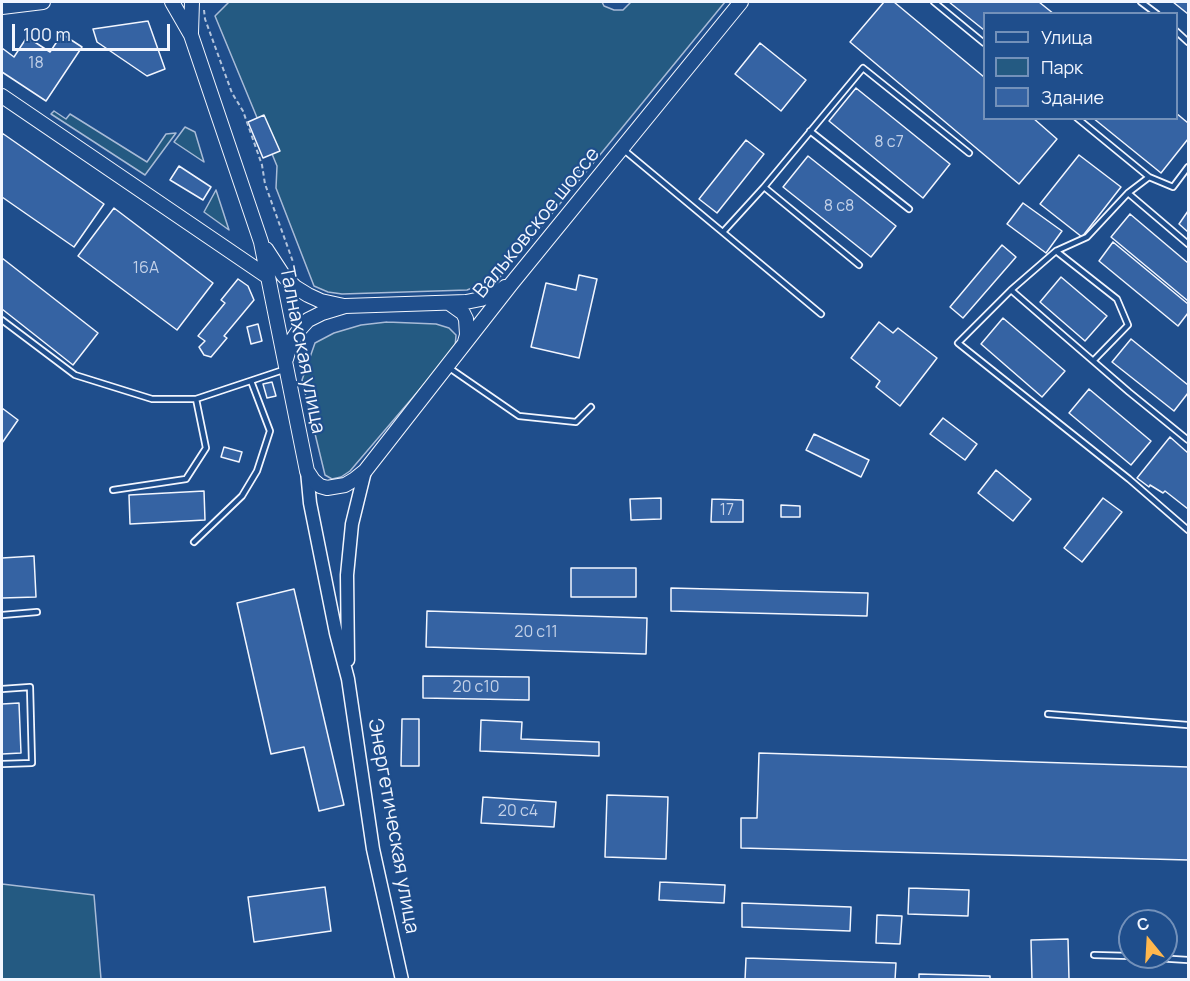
<!DOCTYPE html>
<meta charset="utf-8">
<style>
body{margin:0}
#map{position:relative;width:1190px;height:981px;overflow:hidden;background:#1f4e8c;font-family:Manrope,sans-serif}
canvas{display:block}
.frame{position:absolute;inset:0;border:3px solid #f2f6ff;pointer-events:none}
.legend{position:absolute;left:983px;top:12px;width:195px;height:108px;box-sizing:border-box;background:#1f4e8c;border:2px solid #7391ba;margin:0;padding:8px 10px;list-style:none;font-size:18px;color:#f2f6ff}
.legend li{display:flex;align-items:center;gap:12px;height:30px}
.legend b{width:30px;border:2px solid #7391ba}
.north{position:absolute;left:1118px;top:909px;width:60px;height:60px;box-sizing:border-box;background:#1f4e8c;border:2px solid #7391ba;border-radius:50%;rotate:342deg;font-size:16px;font-weight:700;line-height:24px;text-align:center;color:#f2f6ff}
.north::after{content:'';display:block;margin:auto;width:21px;height:27px;background:#ffb74d;clip-path:polygon(50% 0,100% 100%,50% 72%,0 100%)}
.scale{position:absolute;left:12px;top:24px;width:158px;height:27px;box-sizing:border-box;border:3px solid #f2f6ff;border-top:0;padding-left:8px;font-size:18px;line-height:21px;white-space:nowrap;color:#f2f6ff;-webkit-text-stroke:4px #1f4e8c;paint-order:stroke}
</style>
<div id="map">
<canvas width="1190" height="981"></canvas>
<div class="frame"></div>
<ul class="legend">
<li><b style="height:8px;background:#1f4e8c"></b>Улица</li>
<li><b style="height:16px;background:#245a82"></b>Парк</li>
<li><b style="height:16px;background:#3563a3"></b>Здание</li>
</ul>
<div class="north">С</div>
<div class="scale">100 m</div>
</div>
<script>
const ctx = document.querySelector('canvas').getContext('2d');
ctx.lineJoin = 'round';
function fill(path, color) { ctx.fillStyle = color; ctx.fill(path, 'evenodd'); }
const poly = rows => new Path2D(rows.map(r => 'M' + r).join(''));
function strokePath(path, color, width, dash) { ctx.strokeStyle = color; ctx.lineWidth = width; ctx.lineCap = dash ? 'butt' : 'round'; ctx.setLineDash(dash || []); ctx.stroke(path); }
function label(font, color, halo, rows, align = 'center') {
  ctx.font = font + ' Manrope,sans-serif'; ctx.lineWidth = 4.5; ctx.setLineDash([]); ctx.textBaseline = 'middle'; ctx.strokeStyle = halo; ctx.fillStyle = color; for (const [text, x, y, turn = 0] of rows) {
    ctx.save(); ctx.translate(x, y); ctx.rotate((+turn || 0) * Math.PI / 180); ctx.textAlign = isNaN(turn) ? turn : align; if (halo) ctx.strokeText(text, 0, 0); ctx.fillText(text, 0, 0); ctx.restore();
  }
}
const green = poly([
 [229,2,602,2,604,6,614,10,623,10,631,2,725,2,500,277,467,290,342,294,328,292,314,286,276,188,277,166,215,16,229,2],
 [54,111,66,119,70,114,147,162,166,134,176,133,145,175,51,114,54,111],
 [185,127,195,132,204,162,174,142,185,127],
 [216,190,229,230,204,212,216,190],
 [387,322,436,324,449,328,456,335,455,348,350,471,341,477,332,479,325,475,302,380,315,343,334,333,361,325,387,322],
 [2,884,94,895,101,979,2,979,2,884]
]);
const building = poly([
 [884,2,894,2,984,77,984,118,1033,118,1057,139,1019,184,850,42,884,2],
 [949,2,1039,2,1054,14,984,14,984,30,949,2],
 [1173,2,1188,2,1188,14,1173,2],
 [148,21,165,69,147,76,97,42,93,29,148,21],
 [62,34,82,47,46,101,2,72,2,48,14,57,27,37,50,52,62,34],
 [760,43,806,80,781,111,735,74,760,43],
 [856,88,950,164,923,198,829,121,856,88],
 [1176,113,1188,123,1188,139,1161,173,1093,118,1176,118,1176,113],
 [264,115,280,151,263,158,248,122,264,115],
 [2,133,104,204,74,247,2,197,2,133],
 [746,140,764,154,717,213,699,199,746,140],
 [1079,155,1121,187,1082,237,1040,204,1079,155],
 [808,156,896,226,871,257,783,187,808,156],
 [179,166,211,187,203,200,170,180,179,166],
 [578,169,584,174,574,186,568,181,578,169],
 [1023,203,1062,231,1046,253,1007,224,1023,203],
 [114,208,213,283,177,330,78,256,114,208],
 [1188,211,1188,232,1179,224,1188,211],
 [1130,214,1188,263,1188,301,1111,237,1130,214],
 [1113,242,1188,304,1188,313,1178,326,1099,261,1113,242],
 [1002,245,1016,257,963,318,950,307,1002,245],
 [2,258,98,333,73,365,2,309,2,258],
 [579,275,597,279,579,358,531,347,546,283,576,290,579,275],
 [1061,277,1107,316,1085,341,1040,302,1061,277],
 [238,279,248,286,254,300,224,336,227,338,211,357,204,355,199,347,205,341,198,336,225,303,221,300,238,279],
 [1003,318,1065,371,1042,397,981,344,1003,318],
 [879,322,893,333,898,328,937,358,900,406,876,387,880,381,851,358,879,322],
 [258,324,262,341,251,344,247,327,258,324],
 [1131,339,1188,385,1188,393,1174,411,1112,362,1131,339],
 [272,382,276,396,267,398,263,384,272,382],
 [1089,389,1151,441,1131,465,1069,413,1089,389],
 [2,408,18,420,2,443,2,408],
 [943,418,977,444,965,460,930,434,943,418],
 [814,434,869,460,861,477,806,450,814,434],
 [1170,437,1188,453,1188,509,1165,491,1163,493,1150,485,1149,487,1137,478,1170,437],
 [224,447,242,452,239,462,221,457,224,447],
 [996,470,1031,499,1013,521,978,493,996,470],
 [204,491,205,520,130,524,129,495,204,491],
 [661,498,661,519,631,520,630,499,661,498],
 [1103,498,1122,512,1082,562,1064,548,1103,498],
 [712,499,743,500,743,522,711,522,712,499],
 [781,505,800,506,800,517,781,517,781,505],
 [34,556,36,597,2,598,2,558,34,556],
 [571,568,636,568,636,597,571,597,571,568],
 [671,588,868,593,867,616,671,611,671,588],
 [294,589,344,805,319,811,304,747,271,754,237,603,294,589],
 [427,611,647,618,646,654,426,647,427,611],
 [423,676,529,677,529,700,423,698,423,676],
 [19,703,21,753,2,754,2,704,19,703],
 [402,719,419,719,419,766,401,766,402,719],
 [481,720,522,722,521,739,599,742,599,756,480,751,481,720],
 [759,753,1188,767,1188,860,741,848,741,818,757,818,759,753],
 [607,795,668,797,666,859,605,857,607,795],
 [483,797,556,802,554,827,481,823,483,797],
 [660,882,725,885,724,903,659,900,660,882],
 [325,887,331,931,254,942,248,897,325,887],
 [909,888,969,890,968,916,908,914,909,888],
 [742,903,851,907,850,931,742,927,742,903],
 [877,915,902,916,900,944,876,943,877,915],
 [1068,939,1069,979,1032,980,1031,940,1068,939],
 [746,958,896,963,895,980,745,980,746,958],
 [919,974,990,976,990,980,919,980,919,974]
]);
const path = poly([
 [204,10,205,19,232,93,243,111,262,165,265,184,297,273]
]);
const service = poly([
 [934,2,984,43],
 [1141,2,1157,14],
 [1176,31,1188,42],
 [1077,118,1149,177],
 [810,131,909,209],
 [624,150,821,314],
 [1188,167,1173,187,1149,177,1128,193,1087,237,1056,251,1011,290,958,343,1129,479,1188,530],
 [764,187,863,68,969,153],
 [1128,193,1188,244],
 [723,232,764,187,859,265],
 [1056,251,1117,299,1128,325,1093,361],
 [1011,290,1129,392,1188,440],
 [2,320,75,375,152,399,196,399,283,370],
 [448,367,519,416,576,422,591,407],
 [113,490,186,479,206,448,196,399],
 [194,542,242,496,257,471,270,431,251,381],
 [2,615,37,612],
 [2,689,30,687,32,763,2,764],
 [1048,714,1188,725],
 [1094,955,1130,956],
 [1140,957,1188,960]
]);
const tertiary = poly([
 [307,471,310,503,336,633,348,679,373,849,402,980],
 [348,660,347,575,352,524,365,471]
]);
const secondary = poly([
 [172,2,191,35,261,242,307,471,313,480,320,486,327,488,345,485,355,479,365,471,512,283,741,2],
 [2,7,43,2],
 [191,33,192,2],
 [2,96,268,277],
 [266,249,283,275,295,287,308,295,321,301,344,306],
 [449,303,463,313,466,319,467,335,465,342],
 [286,359,291,342,299,330,308,320,322,313,345,306,466,302,481,299,496,293,505,287]
]);
const numberNames = [
 ["18",36,64],
 ["8 с7",889,143],
 ["8 с8",839,207],
 ["16А",146,269],
 ["17",727,511],
 ["20 с11",536,633],
 ["20 с10",476,688],
 ["20 с4",518,812]
];
const streetNames = [
 ["Вальковское шоссе",537,223,-51],
 ["Талнахская улица",302,350,79],
 ["Энергетическая улица",393,826,80]
];
fill(green, '#245a82');
strokePath(green, '#a8bbd7', 1.5);
fill(building, '#3563a3');
strokePath(building, '#f2f6ff', 1.5);
strokePath(service, '#f2f6ff', 8);
strokePath(tertiary, '#f2f6ff', 15);
strokePath(secondary, '#f2f6ff', 16);
strokePath(path, '#b3c4dc', 2, [4.5, 3]);
strokePath(service, '#1f4e8c', 4.5);
strokePath(tertiary, '#1f4e8c', 12);
strokePath(secondary, '#1f4e8c', 14);
label('16px', '#c3d1e8', null, numberNames);
label('20px', '#f2f6ff', '#1f4e8c', streetNames);
</script>
